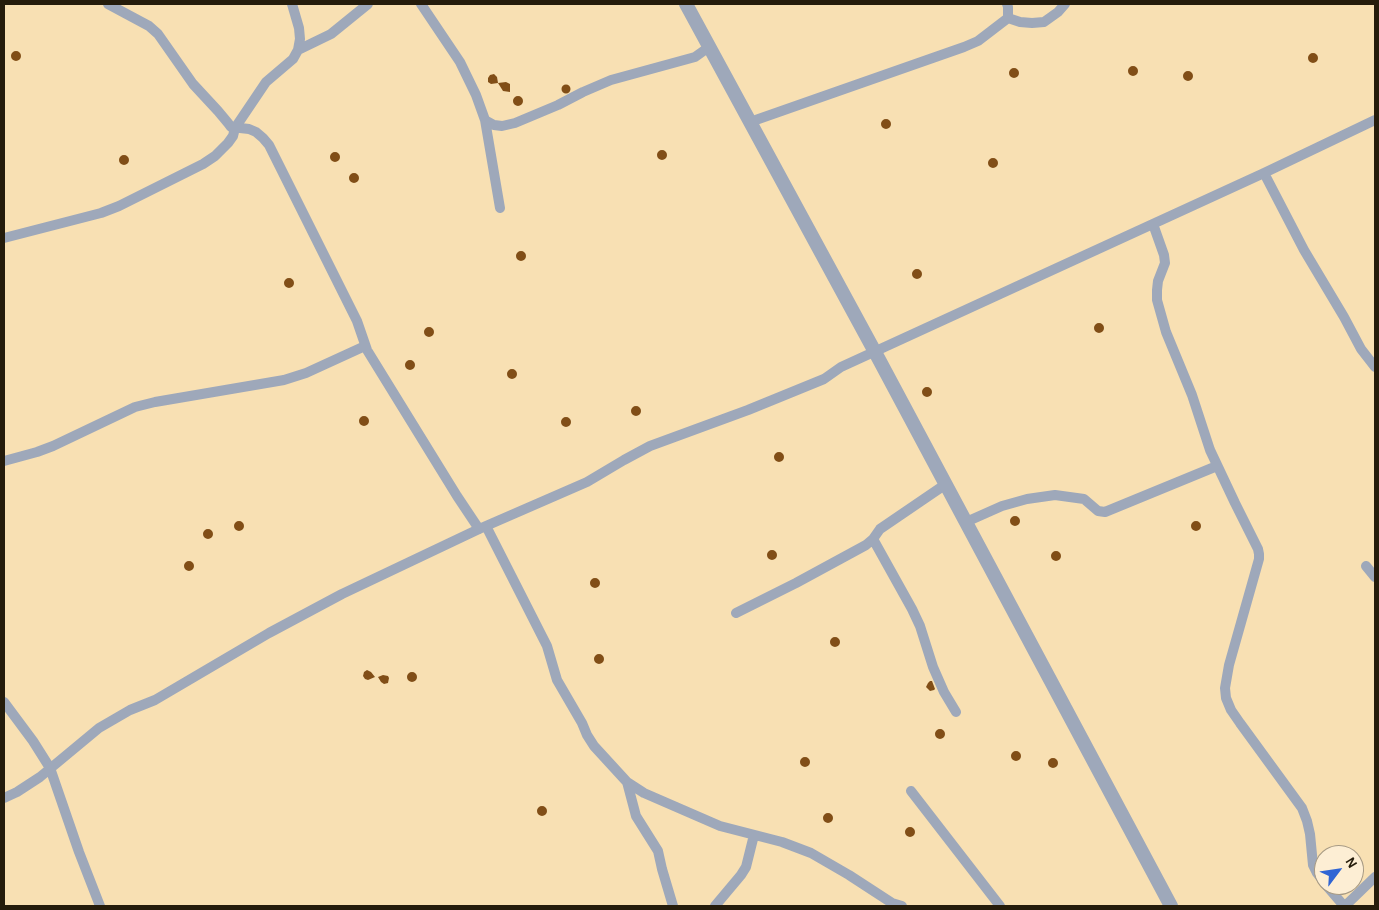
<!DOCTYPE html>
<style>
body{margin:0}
#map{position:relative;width:1379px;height:910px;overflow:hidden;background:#f8e0b3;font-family:"Alegreya Sans",sans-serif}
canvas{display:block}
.frame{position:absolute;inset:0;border:5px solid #251c0b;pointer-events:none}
.north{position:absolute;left:1314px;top:845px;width:50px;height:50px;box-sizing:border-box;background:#fdeed4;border:1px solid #a79a84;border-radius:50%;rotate:59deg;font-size:14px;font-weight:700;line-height:20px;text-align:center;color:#251c0b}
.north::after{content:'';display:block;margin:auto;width:18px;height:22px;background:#3065d4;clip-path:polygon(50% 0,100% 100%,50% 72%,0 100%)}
</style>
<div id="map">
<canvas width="1379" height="910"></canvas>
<div class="frame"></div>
<div class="north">N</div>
</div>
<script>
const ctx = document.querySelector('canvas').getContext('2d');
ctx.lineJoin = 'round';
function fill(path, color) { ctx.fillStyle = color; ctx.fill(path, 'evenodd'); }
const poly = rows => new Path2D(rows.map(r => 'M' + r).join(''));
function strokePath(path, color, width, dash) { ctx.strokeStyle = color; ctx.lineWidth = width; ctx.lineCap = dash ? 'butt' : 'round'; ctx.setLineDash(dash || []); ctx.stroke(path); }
const building = poly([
 '11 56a5 5 0 1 1 10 0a5 5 0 1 1-10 0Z',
 '1308 58a5 5 0 1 1 10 0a5 5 0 1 1-10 0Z',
 '1128 71a5 5 0 1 1 10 0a5 5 0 1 1-10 0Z',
 '1009 73a5 5 0 1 1 10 0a5 5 0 1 1-10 0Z',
 '1183 76a5 5 0 1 1 10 0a5 5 0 1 1-10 0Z',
 [494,74,497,77,498,83,491,84,488,82,488,78,490,75],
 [506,82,510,84,510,92,503,91,498,83],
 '561.5 89a4.5 4.5 0 1 1 9 0a4.5 4.5 0 1 1-9 0Z',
 '513 101a5 5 0 1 1 10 0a5 5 0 1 1-10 0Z',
 '881 124a5 5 0 1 1 10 0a5 5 0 1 1-10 0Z',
 '657 155a5 5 0 1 1 10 0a5 5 0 1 1-10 0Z',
 '330 157a5 5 0 1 1 10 0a5 5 0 1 1-10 0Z',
 '119 160a5 5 0 1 1 10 0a5 5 0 1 1-10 0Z',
 '988 163a5 5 0 1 1 10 0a5 5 0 1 1-10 0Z',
 '349 178a5 5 0 1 1 10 0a5 5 0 1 1-10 0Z',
 '516 256a5 5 0 1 1 10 0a5 5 0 1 1-10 0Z',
 '912 274a5 5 0 1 1 10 0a5 5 0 1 1-10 0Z',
 '284 283a5 5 0 1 1 10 0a5 5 0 1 1-10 0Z',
 '1094 328a5 5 0 1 1 10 0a5 5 0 1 1-10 0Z',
 '424 332a5 5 0 1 1 10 0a5 5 0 1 1-10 0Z',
 '405 365a5 5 0 1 1 10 0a5 5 0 1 1-10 0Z',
 '507 374a5 5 0 1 1 10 0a5 5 0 1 1-10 0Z',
 '922 392a5 5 0 1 1 10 0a5 5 0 1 1-10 0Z',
 '631 411a5 5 0 1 1 10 0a5 5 0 1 1-10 0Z',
 '359 421a5 5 0 1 1 10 0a5 5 0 1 1-10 0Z',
 '561 422a5 5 0 1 1 10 0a5 5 0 1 1-10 0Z',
 '774 457a5 5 0 1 1 10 0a5 5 0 1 1-10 0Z',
 '1010 521a5 5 0 1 1 10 0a5 5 0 1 1-10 0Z',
 '234 526a5 5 0 1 1 10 0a5 5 0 1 1-10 0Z',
 '1191 526a5 5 0 1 1 10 0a5 5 0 1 1-10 0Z',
 '203 534a5 5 0 1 1 10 0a5 5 0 1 1-10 0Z',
 '767 555a5 5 0 1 1 10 0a5 5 0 1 1-10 0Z',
 '1051 556a5 5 0 1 1 10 0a5 5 0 1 1-10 0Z',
 '184 566a5 5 0 1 1 10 0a5 5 0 1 1-10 0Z',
 '590 583a5 5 0 1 1 10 0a5 5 0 1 1-10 0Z',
 '830 642a5 5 0 1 1 10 0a5 5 0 1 1-10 0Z',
 '594 659a5 5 0 1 1 10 0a5 5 0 1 1-10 0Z',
 [367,670,371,672,375,677,368,680,365,679,363,676,364,672],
 '407 677a5 5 0 1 1 10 0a5 5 0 1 1-10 0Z',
 [383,675,388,676,389,678,388,683,384,684,381,682,378,677],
 [930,681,932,681,935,689,934,690,930,691,926,687,928,683],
 '935 734a5 5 0 1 1 10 0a5 5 0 1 1-10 0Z',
 '1011 756a5 5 0 1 1 10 0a5 5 0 1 1-10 0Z',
 '800 762a5 5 0 1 1 10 0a5 5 0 1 1-10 0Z',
 '1048 763a5 5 0 1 1 10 0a5 5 0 1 1-10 0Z',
 '537 811a5 5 0 1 1 10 0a5 5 0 1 1-10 0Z',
 '823 818a5 5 0 1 1 10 0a5 5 0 1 1-10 0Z',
 '905 832a5 5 0 1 1 10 0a5 5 0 1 1-10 0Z'
]);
const minor = poly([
 [108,4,149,26,158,34,193,84,218,111,228,123,231,127,249,129,256,132,263,138,269,145,357,321,367,350,457,496,479,529],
 [421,4,460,62,476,95,485,120,500,208],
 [1007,4,1008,7,1008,18],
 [1008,18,1020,22,1032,23,1044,22,1058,12,1065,4],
 [298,50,331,34,368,4],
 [485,120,494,125,502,126,515,123,558,105,583,92,611,80,695,57,709,47],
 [750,122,964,47,978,41,1008,18],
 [1264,173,1304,250,1344,317,1361,349,1375,367],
 [1153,224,1164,255,1165,263,1158,281,1157,290,1157,300,1166,332,1192,395,1210,450,1235,503,1258,549,1259,554,1259,559,1229,665,1225,688,1226,698,1231,710,1240,723,1302,808,1307,821,1310,834,1313,865,1317,873,1324,882],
 [4,238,101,213,119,206,203,164,215,156,228,143,233,136,235,128,266,82,293,59,298,50,300,39,299,28,292,4],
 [4,461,37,452,53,446,135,407,155,402,284,380,306,373,365,346],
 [966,522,1002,506,1027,499,1055,495,1084,499,1098,511,1105,512,1217,466],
 [486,526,547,646,557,680,582,723,587,735,594,746,627,782,644,793,720,826,782,842,811,853,849,875,892,903,902,906],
 [873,539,912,609,920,626,933,667,944,692,956,712],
 [1366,566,1375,577],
 [736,613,796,583,866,545,873,539,880,529,946,484],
 [4,702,33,741,50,768,79,852,100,906],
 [627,782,636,816,658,851,662,869,673,906],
 [911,791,1000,906],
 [4,798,17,792,40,777,99,728,130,710,155,700,269,633,342,594,479,529,587,482,624,460,650,446,748,410,824,379,841,367,1264,173,1375,120],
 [1326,885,1344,906],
 [715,906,741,875,746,867,754,835],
 [1345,906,1375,877]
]);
const tertiary = poly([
 [686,4,875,352,1171,906]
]);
fill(building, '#814e17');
strokePath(minor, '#9ea8ba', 10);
strokePath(tertiary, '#9ea8ba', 14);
</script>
